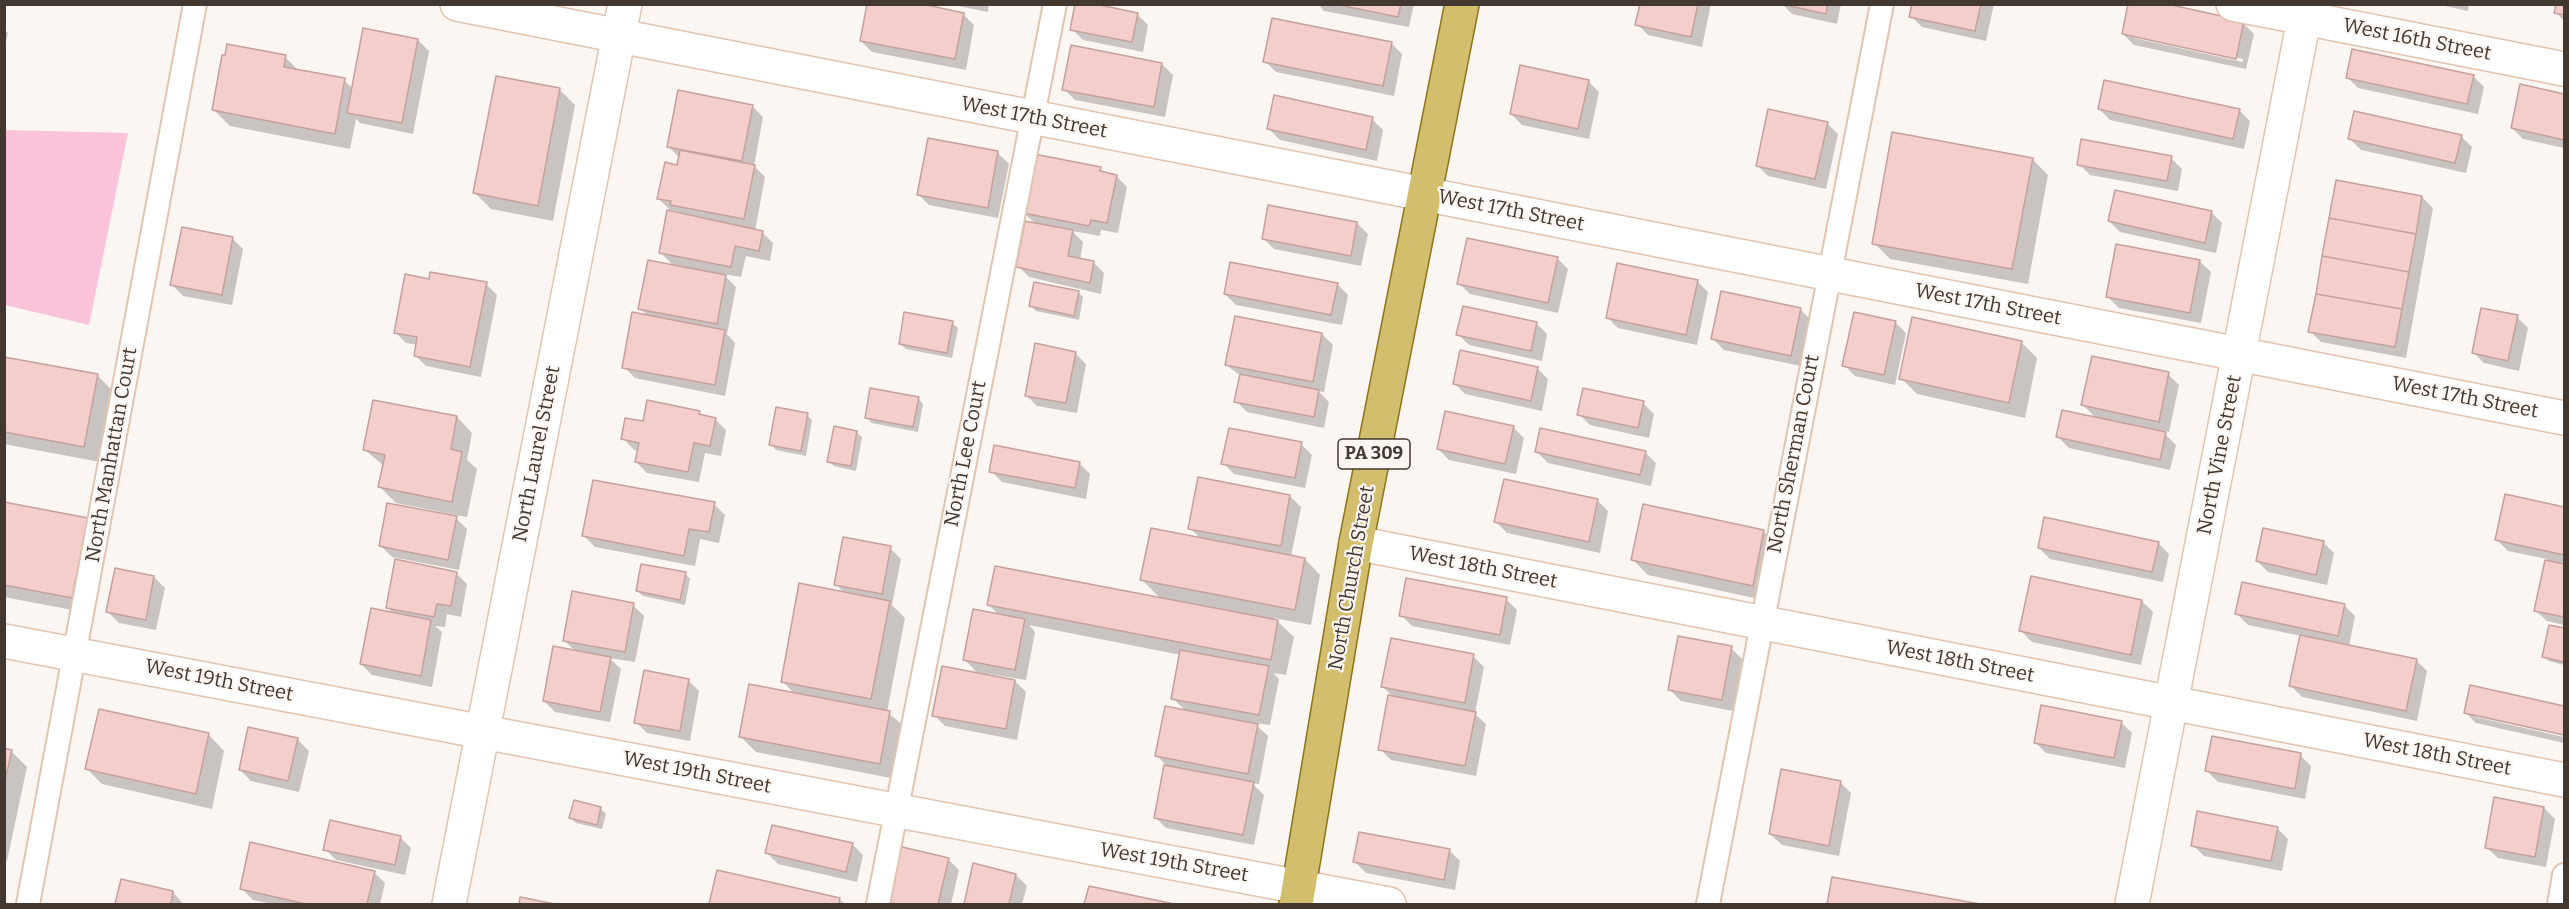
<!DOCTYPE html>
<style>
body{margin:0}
#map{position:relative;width:2569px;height:909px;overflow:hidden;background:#fcf6f2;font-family:Bitter,serif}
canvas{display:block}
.frame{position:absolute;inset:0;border:6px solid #433830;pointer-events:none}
</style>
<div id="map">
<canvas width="2569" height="909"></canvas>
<div class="frame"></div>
</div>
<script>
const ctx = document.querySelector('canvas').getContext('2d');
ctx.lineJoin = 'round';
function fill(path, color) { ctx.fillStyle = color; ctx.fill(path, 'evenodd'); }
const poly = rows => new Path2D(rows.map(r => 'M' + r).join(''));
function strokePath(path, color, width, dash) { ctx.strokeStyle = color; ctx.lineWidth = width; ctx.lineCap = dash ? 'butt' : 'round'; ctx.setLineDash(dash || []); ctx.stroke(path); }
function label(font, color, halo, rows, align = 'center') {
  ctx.font = font + ' Bitter,serif'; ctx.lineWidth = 4.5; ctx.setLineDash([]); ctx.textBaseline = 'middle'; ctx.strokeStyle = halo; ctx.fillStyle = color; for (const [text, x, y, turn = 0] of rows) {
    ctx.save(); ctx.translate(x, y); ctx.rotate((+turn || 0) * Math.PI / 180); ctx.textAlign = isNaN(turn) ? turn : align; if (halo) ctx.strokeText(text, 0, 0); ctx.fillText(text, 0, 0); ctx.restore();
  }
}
const green = poly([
 [5,130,128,133,89,325,5,305]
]);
const shadow = poly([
 [948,4,989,4,988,12],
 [1318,4,1414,4,1409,27,1324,11],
 [1641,4,1711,4,1702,47,1648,35,1637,24],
 [1782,4,1841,4,1837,24,1792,14],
 [1914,4,1994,4,1986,41,1922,27,1911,16],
 [2435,4,2469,4,2468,11],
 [2557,4,2564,4,2564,21,2556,12],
 [963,14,974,25,966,70,872,52,861,41],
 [1137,14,1148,25,1143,52,1083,40,1072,29],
 [2243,23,2254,34,2246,69,2134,45,2123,34],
 [2134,35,2243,59,2243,62,2134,38],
 [4,30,8,33,4,51],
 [418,40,429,51,413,134,360,123,356,119,350,149,230,126,214,110,285,57,300,72,344,80,353,89],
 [1391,43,1402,54,1394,96,1276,72,1265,61],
 [1162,64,1173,75,1165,117,1075,100,1064,89],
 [2473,76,2484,87,2478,114,2358,88,2347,77],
 [1588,81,1599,92,1589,139,1522,125,1511,114],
 [2521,86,2564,96,2564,148,2523,139,2512,128],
 [559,89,575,105,553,221,491,209,475,193],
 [752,106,763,117,754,166,765,177,755,231,762,232,773,243,770,261,746,256,741,277,723,274,736,287,727,334,735,343,725,396,635,378,624,367,649,317,640,308,674,266,661,253,682,215,677,211,670,210,659,199,678,166,680,158,668,146],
 [2099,109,2239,110,2250,121,2244,149,2110,120],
 [1372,119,1383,130,1377,161,1280,140,1269,129],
 [1827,123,1838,134,1826,189,1768,176,1757,165],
 [2461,136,2472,147,2466,173,2361,150,2350,139],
 [998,153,1009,164,998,218,929,205,918,194],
 [2171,158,2182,169,2178,191,2090,175,2079,164],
 [2032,159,2048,175,2028,284,1890,259,1874,243],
 [1100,169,1105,174,1116,176,1127,187,1118,233,1101,230,1100,236,1072,231,1083,242,1080,260,1093,262,1104,273,1101,294,1029,277,1018,266,1036,224,1024,213],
 [2422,197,2433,208,2406,358,2321,342,2310,331],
 [2211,212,2222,223,2216,253,2120,232,2109,221],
 [1357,223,1368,234,1361,266,1274,249,1263,238],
 [232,238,243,249,232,305,183,296,172,285],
 [1557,258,1568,269,1558,313,1470,294,1459,283],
 [2199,261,2211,272,2201,323,2119,308,2108,297],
 [430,280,486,284,497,295,481,377,426,366,415,355,417,345,406,343,395,332],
 [1697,281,1708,292,1697,345,1618,328,1607,317],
 [1337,284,1348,295,1342,325,1236,305,1225,294],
 [1078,292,1083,297,1079,320,1036,311,1031,306],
 [1800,309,1811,320,1801,366,1724,350,1713,339],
 [2517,317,2528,328,2519,371,2484,363,2473,352],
 [1895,322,1906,333,1895,385,1855,376,1844,365],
 [952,323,958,328,952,358,906,349,900,344],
 [1536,323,1547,334,1542,361,1469,345,1458,334],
 [1322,334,1333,345,1324,392,1318,391,1329,402,1324,428,1247,412,1236,401,1241,376,1226,365],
 [2021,342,2037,358,2025,418,1917,394,1901,378],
 [1075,353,1086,364,1077,413,1037,406,1026,395],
 [4,358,97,375,113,391,100,462,4,444],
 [1537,368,1548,379,1542,411,1465,394,1454,383],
 [2168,374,2179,385,2169,432,2161,430,2176,445,2170,470,2069,448,2058,437,2097,419,2083,405],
 [918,398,923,404,918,432,872,423,866,417],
 [1643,403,1654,414,1649,438,1590,425,1579,414],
 [699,413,703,417,715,419,726,430,721,456,705,453,699,482,647,473,636,462,639,451,634,450,623,438,644,423],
 [807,415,812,420,806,456,776,450,771,444],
 [457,417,472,433,467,460,477,469,467,517,396,503,380,487,384,466,365,450],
 [1513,427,1524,438,1516,474,1449,460,1438,449],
 [856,432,862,437,856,471,834,466,828,461],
 [1301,444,1312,455,1305,488,1234,474,1223,463],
 [1537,452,1645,452,1656,463,1651,486,1548,463],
 [1079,463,1090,474,1086,499,1002,482,991,471],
 [1290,496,1301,507,1291,557,1305,559,1320,575,1311,625,1274,618,1294,637,1286,675,1273,673,1279,679,1270,725,1254,723,1268,736,1259,784,1252,783,1264,795,1254,845,1166,828,1155,817,1169,768,1157,756,1186,711,1172,698,1181,655,1029,625,1035,632,1026,680,989,674,989,676,1015,681,1026,692,1017,740,945,726,934,715,979,675,965,660,1000,616,989,605,1161,599,1142,580,1201,539,1190,528],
 [2506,496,2564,508,2564,625,2547,621,2535,610,2547,559,2508,551,2497,540],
 [1597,500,1608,511,1600,553,1507,533,1496,522],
 [4,503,87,519,103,535,88,613,4,597],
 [714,504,725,515,719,543,700,539,695,566,595,547,584,536],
 [456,518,467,529,459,570,392,557,381,546],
 [1763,531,1779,547,1768,601,1648,575,1632,559],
 [2323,542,2334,553,2327,585,2268,572,2257,561],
 [2158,543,2169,554,2163,582,2050,559,2039,548],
 [890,548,901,559,892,605,905,618,887,712,906,728,896,779,756,752,740,736,795,694,782,681,845,594,836,584],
 [456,573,467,584,461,617,447,614,445,627,435,626,442,632,432,687,372,675,361,664,394,614,387,607],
 [685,573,690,579,685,605,643,596,637,591],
 [154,577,165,588,156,630,119,623,108,612],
 [1506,599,1517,610,1510,645,1412,626,1401,615],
 [2142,601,2153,612,2141,665,2032,642,2021,631],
 [633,605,644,616,635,662,609,658,621,669,610,722,555,712,544,701,576,652,564,640],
 [2344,605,2355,616,2349,646,2416,660,2427,671,2417,721,2302,697,2291,686,2302,636,2248,625,2237,614],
 [2550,627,2564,630,2564,665,2549,661,2543,656],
 [1731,648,1742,659,1733,711,1681,701,1670,690],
 [1473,656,1484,667,1475,714,1486,724,1476,776,1391,760,1380,749,1394,698,1383,687],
 [688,680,699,691,690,741,647,733,636,722],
 [2471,687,2564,707,2564,733,2476,714,2476,717,2564,737,2564,743,2476,723,2465,712],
 [2121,722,2132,733,2125,768,2046,753,2035,742],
 [209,735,224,751,212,809,102,784,86,768],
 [298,740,309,751,299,792,251,781,240,770],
 [4,749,11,751,27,767,7,861,4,860],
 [2300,755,2311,766,2305,799,2218,782,2207,771],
 [1840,782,1851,793,1839,856,1782,845,1770,834],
 [575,802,601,809,606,814,602,829,576,823,571,818],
 [2544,808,2555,819,2546,867,2498,858,2486,847],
 [2277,828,2288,839,2282,871,2204,856,2193,845],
 [400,837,411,848,405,875,336,860,325,849],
 [852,844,863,855,857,882,778,864,767,853],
 [1449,850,1460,861,1455,890,1366,873,1355,862],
 [948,859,959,870,951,904,890,904,887,902],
 [974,865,1016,875,1027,886,1022,904,965,904],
 [374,872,385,883,380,904,272,904,253,900,242,889],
 [718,872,840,900,845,904,711,904],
 [1833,878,1972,904,1828,904],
 [122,881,173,892,183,904,117,904],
 [1090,887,1168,904,1086,904]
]);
const building = poly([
 [867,4,922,4,964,13,955,59,860,41,867,4],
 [1075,4,1095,4,1138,13,1132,42,1070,30,1075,4],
 [1334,4,1401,4,1398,17,1334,4],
 [1640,4,1698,4,1691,37,1635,25,1640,4],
 [1781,4,1828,4,1826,14,1781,4],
 [1912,4,1981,4,1975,31,1909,17,1912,4],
 [2128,4,2167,4,2244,21,2236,59,2122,34,2128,4],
 [2556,4,2564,4,2564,15,2554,13,2556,4],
 [1272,18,1392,42,1383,86,1263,62,1272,18],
 [363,28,418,39,402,123,347,113,363,28],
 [227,44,286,55,284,67,345,78,335,134,212,110,222,55,225,55,227,44],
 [1071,45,1162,63,1154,107,1062,90,1071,45],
 [2352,49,2474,75,2467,104,2346,78,2352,49],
 [1520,65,1589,80,1578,129,1510,114,1520,65],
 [496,76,560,88,538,206,473,193,496,76],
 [2104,80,2240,109,2233,139,2098,109,2104,80],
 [2520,84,2564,94,2564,140,2511,128,2520,84],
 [678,90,753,105,742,161,667,147,678,90],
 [1274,95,1373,117,1366,150,1267,129,1274,95],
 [1768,109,1828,122,1815,179,1756,166,1768,109],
 [2354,111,2462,135,2455,163,2348,139,2354,111],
 [1892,132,2033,158,2012,269,1872,244,1892,132],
 [928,138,998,151,988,208,917,195,928,138],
 [2081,139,2172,156,2167,181,2077,165,2081,139],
 [680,150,755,165,744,219,670,205,671,201,657,199,665,162,677,165,680,150],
 [1034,154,1101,167,1100,171,1117,175,1107,223,1091,220,1089,226,1023,213,1034,154],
 [2336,180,2422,196,2416,234,2329,218,2336,180],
 [2115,190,2212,211,2205,243,2108,221,2115,190],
 [1268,205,1357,222,1351,256,1262,239,1268,205],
 [667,210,763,231,759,251,735,246,731,267,659,253,667,210],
 [2329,218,2416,234,2409,272,2322,256,2329,218],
 [1025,221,1073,230,1068,256,1094,261,1090,283,1016,267,1025,221],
 [182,227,233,237,222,295,170,285,182,227],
 [1467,238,1558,257,1548,303,1457,284,1467,238],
 [2116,244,2200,260,2190,313,2106,297,2116,244],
 [2322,256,2409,272,2402,309,2316,294,2322,256],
 [648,260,726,275,717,324,638,309,648,260],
 [1230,262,1338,283,1331,315,1224,294,1230,262],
 [1617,263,1698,280,1686,335,1606,318,1617,263],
 [430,272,487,282,470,367,414,356,417,337,394,333,405,274,429,279,430,272],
 [1034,282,1079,291,1074,316,1029,306,1034,282],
 [1721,291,1801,308,1791,356,1711,339,1721,291],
 [2316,294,2402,309,2395,347,2308,332,2316,294],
 [1463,306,1537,322,1531,351,1456,335,1463,306],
 [2481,308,2518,315,2508,361,2472,353,2481,308],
 [632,312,725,330,715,385,622,368,632,312],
 [904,312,953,321,947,353,899,344,904,312],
 [1854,312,1896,321,1884,375,1842,366,1854,312],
 [1235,316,1322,333,1313,382,1225,365,1235,316],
 [1912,317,2022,341,2009,403,1899,379,1912,317],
 [1035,343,1076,352,1066,403,1025,396,1035,343],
 [1460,350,1538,367,1531,401,1453,384,1460,350],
 [2092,356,2169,372,2159,422,2081,405,2092,356],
 [4,357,98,374,84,447,4,432,4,357],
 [1240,374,1319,390,1314,417,1234,402,1240,374],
 [870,388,919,397,913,427,865,418,870,388],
 [1583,388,1644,401,1638,428,1577,415,1583,388],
 [373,400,457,416,451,449,462,452,452,502,378,487,385,455,363,450,373,400],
 [647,400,700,411,699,414,716,418,710,446,694,443,688,472,635,462,639,443,621,439,625,418,643,421,647,400],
 [776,407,808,413,801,451,769,445,776,407],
 [2062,410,2166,432,2160,460,2056,437,2062,410],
 [1445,411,1514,426,1505,464,1437,449,1445,411],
 [834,426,857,431,851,466,827,462,834,426],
 [1229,428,1302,442,1295,478,1221,464,1229,428],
 [1540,428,1646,451,1640,475,1535,452,1540,428],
 [994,445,1080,462,1075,488,989,472,994,445],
 [1198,477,1290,495,1281,546,1188,529,1198,477],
 [1504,479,1598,499,1589,542,1494,522,1504,479],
 [593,480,715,502,709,532,689,529,684,556,582,536,593,480],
 [2505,494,2564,507,2564,555,2495,540,2505,494],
 [4,502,88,518,72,598,4,585,4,502],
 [387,503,457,516,448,560,379,546,387,503],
 [1643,504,1764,530,1753,586,1631,560,1643,504],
 [2044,517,2159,542,2152,572,2038,548,2044,517],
 [1151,528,1305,558,1295,610,1140,580,1151,528],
 [2263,528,2324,541,2316,575,2256,561,2263,528],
 [843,537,891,546,882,594,834,585,843,537],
 [395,559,457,572,451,606,437,604,434,617,386,608,395,559],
 [2545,560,2564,564,2564,617,2534,611,2545,560],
 [641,564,686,572,680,600,636,591,641,564],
 [995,566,1278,620,1271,660,987,605,995,566],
 [115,568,154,576,146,620,106,612,115,568],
 [2031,576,2142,600,2131,655,2019,631,2031,576],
 [1406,578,1507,597,1500,635,1399,616,1406,578],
 [2242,582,2345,604,2338,636,2235,614,2242,582],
 [799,583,890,601,871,699,781,682,799,583],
 [572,591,634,603,625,652,563,641,572,591],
 [371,608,431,620,421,676,360,664,371,608],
 [973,609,1025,619,1015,670,963,660,973,609],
 [2549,625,2564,628,2564,662,2542,657,2549,625],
 [2300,635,2417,659,2406,711,2289,686,2300,635],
 [1678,636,1732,646,1722,700,1668,690,1678,636],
 [1391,638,1474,654,1465,703,1381,687,1391,638],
 [553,646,611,657,600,712,543,701,553,646],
 [1180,650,1269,666,1259,715,1171,699,1180,650],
 [942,666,1015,680,1006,729,932,716,942,666],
 [644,670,689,679,680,731,634,723,644,670],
 [749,684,890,711,880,764,739,737,749,684],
 [2470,685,2564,706,2564,735,2464,713,2470,685],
 [1388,695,1476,712,1465,766,1378,750,1388,695],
 [2041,705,2122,721,2114,758,2034,743,2041,705],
 [1165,706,1258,724,1248,774,1155,756,1165,706],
 [99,709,209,733,196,794,85,769,99,709],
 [248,727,298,738,288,781,239,770,248,727],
 [2212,736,2301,753,2295,789,2205,771,2212,736],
 [4,748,12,750,4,785,4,748],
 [1164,765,1254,782,1243,835,1154,818,1164,765],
 [1781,769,1841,781,1829,846,1769,834,1781,769],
 [2494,797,2544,807,2535,857,2485,848,2494,797],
 [574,800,601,807,597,825,569,818,574,800],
 [2197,811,2278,827,2271,861,2191,846,2197,811],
 [330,820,401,836,395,865,323,850,330,820],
 [772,825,853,843,846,872,765,853,772,825],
 [1359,832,1450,849,1444,880,1353,862,1359,832],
 [250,842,375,871,367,904,306,904,240,889,250,842],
 [898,846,949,858,938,904,897,904,885,902,898,846],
 [973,863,1016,874,1009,904,964,904,973,863],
 [717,870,840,898,839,904,709,904,717,870],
 [1832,877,1980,904,1827,904,1832,877],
 [121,879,173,891,171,904,115,904,121,879],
 [1089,886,1174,904,1084,904,1089,886],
 [520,897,555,904,519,904,520,897]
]);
const lane = poly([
 [28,904,195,4],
 [878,904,1055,4],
 [1708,904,1882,4],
 [2559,904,2564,875]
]);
const street = poly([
 [457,4,2564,418],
 [2233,4,2564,69],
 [1356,543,2564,780],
 [4,641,1389,904],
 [449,904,625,4],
 [2132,904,2307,4]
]);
const primary = poly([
 [1296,904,1356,543,1462,4]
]);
const shields = [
 [1374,454,72]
];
const shieldNames = [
 ["PA 309",1374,454]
];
const streetNames = [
 ["West 16th Street",2417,40,11],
 ["West 17th Street",1034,118,11],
 ["West 17th Street",1511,211,11],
 ["West 17th Street",1988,305,11],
 ["West 17th Street",2465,398,11],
 ["North Laurel Street",537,454,-79],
 ["North Lee Court",966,454,-79],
 ["North Sherman Court",1794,454,-79],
 ["North Manhattan Court",112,455,-80],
 ["North Vine Street",2220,455,-79],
 ["West 18th Street",1483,568,11],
 ["North Church Street",1352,578,-80],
 ["West 18th Street",1960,662,11],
 ["West 19th Street",219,681,11],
 ["West 18th Street",2437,755,11],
 ["West 19th Street",697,773,11],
 ["West 19th Street",1174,863,10]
];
fill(green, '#fbc3d9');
fill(shadow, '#0003');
fill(building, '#f4ceca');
strokePath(building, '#c5a19d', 1.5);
strokePath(lane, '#e1c4af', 26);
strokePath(street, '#e1c4af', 36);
strokePath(primary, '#8e7319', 36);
strokePath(lane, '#fff', 22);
strokePath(street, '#fff', 33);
strokePath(primary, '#d3be6d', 33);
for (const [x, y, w] of shields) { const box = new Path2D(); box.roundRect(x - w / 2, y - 15, w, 30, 4.5); ctx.fillStyle = '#fcf6f2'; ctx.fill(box); strokePath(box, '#433830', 1.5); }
label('bold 18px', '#433830', null, shieldNames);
label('20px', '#433830', '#fcf6f2', streetNames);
</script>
